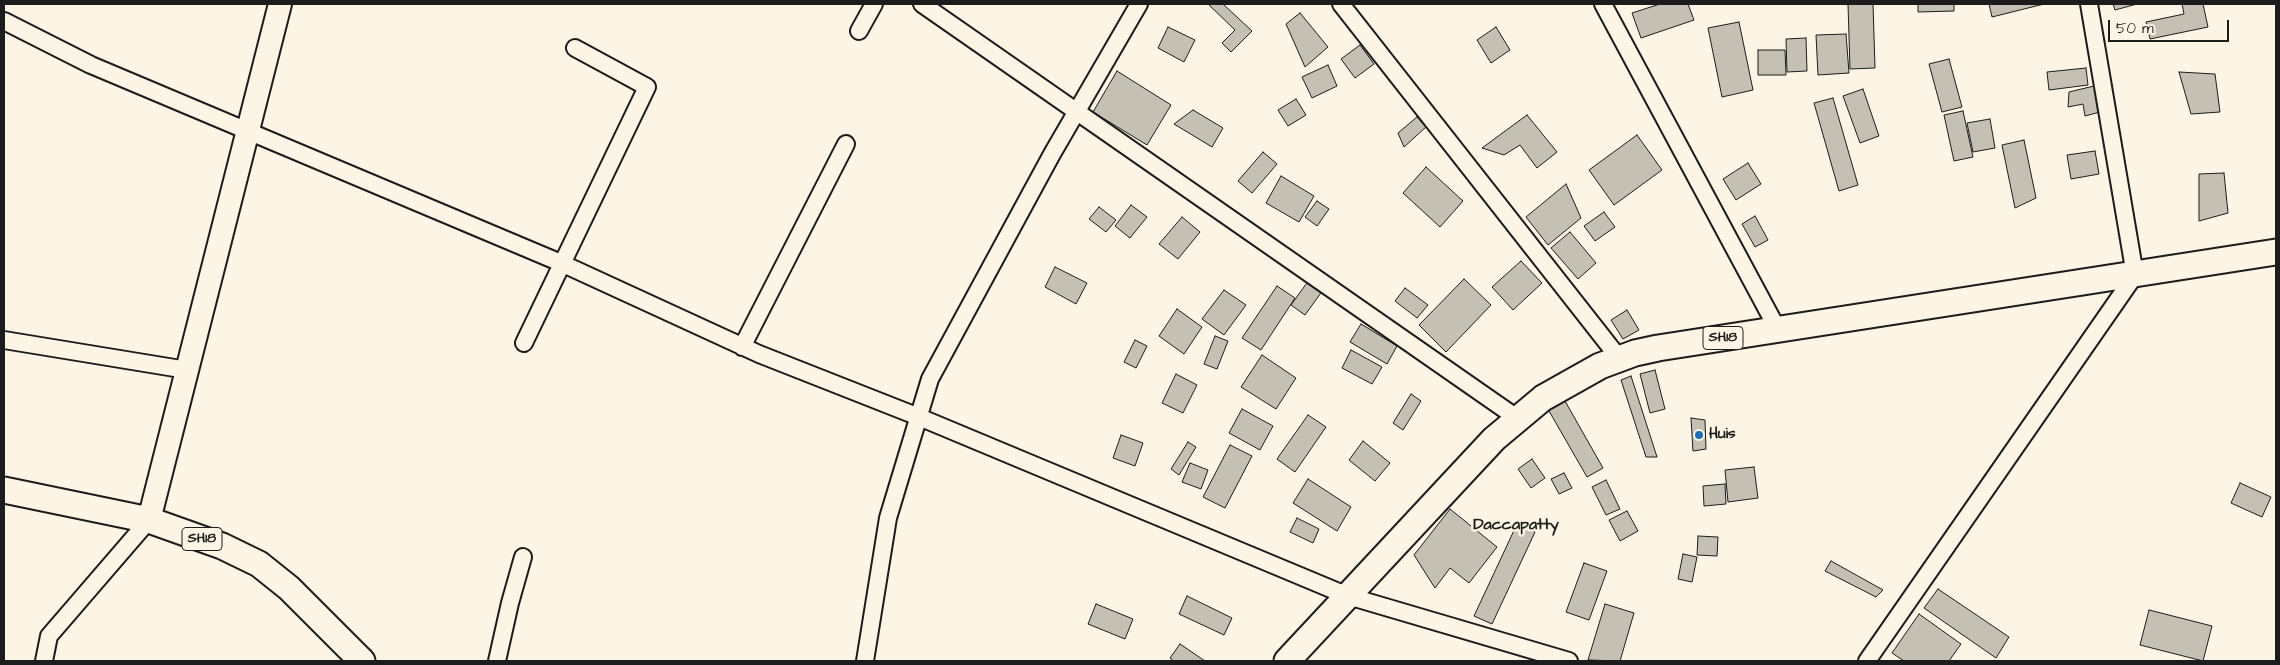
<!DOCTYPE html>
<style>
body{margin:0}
#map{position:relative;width:2280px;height:665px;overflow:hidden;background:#fcf5e5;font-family:"Architects Daughter",sans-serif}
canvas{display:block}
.frame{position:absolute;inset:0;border:5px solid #1c1c1c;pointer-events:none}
.scale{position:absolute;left:2108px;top:20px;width:121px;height:22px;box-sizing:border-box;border:2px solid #1c1c1c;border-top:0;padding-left:6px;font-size:15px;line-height:18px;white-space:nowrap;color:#1c1c1c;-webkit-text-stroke:4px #fcf5e5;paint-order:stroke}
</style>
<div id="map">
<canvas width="2280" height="665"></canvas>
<div class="frame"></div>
<div class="scale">50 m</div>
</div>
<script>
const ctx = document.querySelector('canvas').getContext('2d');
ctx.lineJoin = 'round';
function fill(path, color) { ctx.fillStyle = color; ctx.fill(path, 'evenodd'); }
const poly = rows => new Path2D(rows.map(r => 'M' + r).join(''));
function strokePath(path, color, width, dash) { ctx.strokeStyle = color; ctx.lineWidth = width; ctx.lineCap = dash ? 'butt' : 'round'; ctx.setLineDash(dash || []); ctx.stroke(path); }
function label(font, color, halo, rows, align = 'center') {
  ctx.font = font + ' "Architects Daughter",sans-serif'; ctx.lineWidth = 5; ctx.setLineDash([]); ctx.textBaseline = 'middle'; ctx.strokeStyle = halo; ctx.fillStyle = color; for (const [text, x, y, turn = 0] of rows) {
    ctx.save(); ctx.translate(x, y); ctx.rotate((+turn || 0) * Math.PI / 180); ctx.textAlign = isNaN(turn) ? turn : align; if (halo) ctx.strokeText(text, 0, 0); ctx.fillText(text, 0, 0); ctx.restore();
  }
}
const building = poly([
 [1208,4,1223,4,1252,31,1231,52,1222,43,1235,30,1208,4],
 [1660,4,1688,4,1694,20,1641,38,1632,13,1660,4],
 [1848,4,1873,4,1875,68,1850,69,1848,4],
 [1918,4,1954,4,1954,11,1918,12,1918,4],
 [1989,4,2044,4,1992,17,1989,4],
 [2113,4,2137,4,2115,10,2113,4],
 [2182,4,2203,4,2208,27,2150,39,2146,22,2184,14,2182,4],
 [1300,13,1328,47,1305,67,1286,24,1300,13],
 [1739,22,1753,90,1722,97,1708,28,1739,22],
 [1168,27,1195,40,1184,62,1158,48,1168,27],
 [1496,27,1510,50,1491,63,1477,40,1496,27],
 [1846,34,1849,73,1818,75,1816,35,1846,34],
 [1806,38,1807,71,1787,72,1786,39,1806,38],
 [1360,45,1374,64,1355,78,1341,59,1360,45],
 [1758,50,1785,50,1786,75,1758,75,1758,50],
 [1949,59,1962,107,1942,112,1929,64,1949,59],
 [1328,65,1337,86,1312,98,1302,77,1328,65],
 [2086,68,2088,85,2049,90,2047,72,2086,68],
 [1117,71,1171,105,1147,145,1093,112,1117,71],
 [2179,72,2215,74,2220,112,2191,114,2179,72],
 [2094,86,2100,112,2085,116,2083,104,2068,107,2069,92,2094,86],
 [1863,89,1879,136,1860,143,1843,96,1863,89],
 [1833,98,1858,185,1839,191,1814,103,1833,98],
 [1296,99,1306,115,1288,126,1278,110,1296,99],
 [1193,110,1223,128,1212,147,1174,124,1193,110],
 [1963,111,1973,157,1954,161,1944,115,1963,111],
 [1527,115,1557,152,1537,168,1520,145,1504,155,1482,148,1527,115],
 [1417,117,1426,127,1404,147,1398,133,1417,117],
 [1990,119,1995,148,1973,152,1967,123,1990,119],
 [1637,135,1662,170,1614,205,1589,170,1637,135],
 [2024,140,2036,198,2015,208,2002,145,2024,140],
 [2095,151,2099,174,2071,179,2067,155,2095,151],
 [1263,152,1277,164,1252,193,1238,181,1263,152],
 [1748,163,1761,184,1736,200,1723,179,1748,163],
 [1426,167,1463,201,1440,227,1403,193,1426,167],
 [2224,173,2228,213,2199,221,2199,174,2224,173],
 [1281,176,1314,196,1299,222,1266,203,1281,176],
 [1566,184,1581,218,1548,245,1526,217,1566,184],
 [1317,201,1329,209,1317,226,1305,217,1317,201],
 [1131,205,1147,217,1130,238,1115,226,1131,205],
 [1099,207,1116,220,1106,232,1089,219,1099,207],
 [1604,212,1615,227,1595,241,1584,226,1604,212],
 [1755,216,1768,240,1755,247,1742,224,1755,216],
 [1182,217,1200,232,1178,259,1159,244,1182,217],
 [1570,232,1596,263,1578,279,1551,248,1570,232],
 [1521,261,1542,283,1513,310,1492,287,1521,261],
 [1055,267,1087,283,1076,304,1045,287,1055,267],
 [1464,279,1491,305,1446,352,1419,325,1464,279],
 [1309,280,1323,290,1305,315,1291,305,1309,280],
 [1277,286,1295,298,1261,350,1242,338,1277,286],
 [1405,288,1428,305,1417,318,1395,301,1405,288],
 [1224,290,1246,305,1224,335,1202,319,1224,290],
 [1177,309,1202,327,1184,354,1159,336,1177,309],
 [1627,310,1639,330,1623,339,1611,320,1627,310],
 [1361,324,1397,346,1387,364,1350,342,1361,324],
 [1215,336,1228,341,1217,369,1204,364,1215,336],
 [1135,340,1147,346,1136,368,1124,362,1135,340],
 [1351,350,1382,367,1372,384,1342,368,1351,350],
 [1262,355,1296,378,1276,409,1241,387,1262,355],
 [1655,370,1665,409,1650,413,1640,374,1655,370],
 [1176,374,1197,385,1183,413,1162,403,1176,374],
 [1631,376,1657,457,1646,457,1621,380,1631,376],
 [1411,394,1421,401,1403,430,1393,423,1411,394],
 [1561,394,1603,468,1587,477,1545,404,1561,394],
 [1242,409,1273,426,1260,450,1229,433,1242,409],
 [1308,415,1326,427,1295,472,1277,459,1308,415],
 [1691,418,1705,420,1706,449,1693,451,1691,418],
 [1121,435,1143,443,1135,466,1113,458,1121,435],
 [1363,441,1390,463,1375,481,1349,460,1363,441],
 [1188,442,1196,447,1179,475,1171,469,1188,442],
 [1230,445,1252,456,1225,508,1203,497,1230,445],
 [1532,459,1545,478,1531,488,1518,469,1532,459],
 [1190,463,1208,470,1201,489,1182,482,1190,463],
 [1754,467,1758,498,1728,502,1725,470,1754,467],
 [1564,473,1572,488,1559,494,1551,479,1564,473],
 [1308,479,1351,507,1337,531,1293,503,1308,479],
 [1606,480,1620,509,1606,515,1592,487,1606,480],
 [2240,483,2271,497,2262,517,2231,503,2240,483],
 [1725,484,1726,504,1704,506,1703,486,1725,484],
 [1450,509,1497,547,1469,583,1450,568,1435,588,1414,555,1450,509],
 [1627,511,1638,531,1620,541,1609,520,1627,511],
 [1297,518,1319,529,1313,543,1290,532,1297,518],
 [1517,524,1535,532,1492,624,1474,616,1517,524],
 [1698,536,1718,537,1717,556,1697,555,1698,536],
 [1683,554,1697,557,1692,582,1678,579,1683,554],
 [1831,561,1883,590,1876,597,1825,571,1831,561],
 [1584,563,1607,571,1589,620,1566,612,1584,563],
 [1938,589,2009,637,1996,658,1924,608,1938,589],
 [1187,596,1232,618,1224,635,1179,614,1187,596],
 [1096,604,1133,619,1125,639,1088,624,1096,604],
 [1605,604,1634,613,1620,661,1588,660,1605,604],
 [2149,610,2212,626,2203,661,2140,645,2149,610],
 [1919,614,1961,644,1949,661,1904,661,1892,653,1919,614],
 [1180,644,1205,661,1174,661,1170,658,1180,644]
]);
const street = poly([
 [922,4,1517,418],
 [1341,4,1619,358],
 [1603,4,1778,330],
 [4,21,91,65,561,263,759,354,919,417,1348,596,1569,661],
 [859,31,874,4],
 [4,340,187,370],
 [524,343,647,87,575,48],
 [742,347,846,144],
 [44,661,49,636,149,520],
 [497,661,510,603,523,557],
 [865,661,888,518,930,379,1052,154,1139,4],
 [1867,661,2135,275,2089,4]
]);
const secondary = poly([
 [149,520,280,4]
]);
const primary = poly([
 [4,490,149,520,222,546,259,564,289,588,362,661],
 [1287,661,1494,439,1543,398,1600,366,1635,353,1658,348,2276,252]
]);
const markers = [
 [1699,435,5,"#1f6fb2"]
];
const shields = [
 [1723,338,40],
 [202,539,40]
];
const shieldNames = [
 ["SH18",1723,338],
 ["SH18",202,539]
];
const poiNames = [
 ["Huis",1709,435]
];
const neighbourhoodNames = [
 ["Daccapatty",1516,526]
];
fill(building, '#c4c0b3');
strokePath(building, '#1c1c1c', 1);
strokePath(street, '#1c1c1c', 20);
strokePath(secondary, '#1c1c1c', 26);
strokePath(primary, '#1c1c1c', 29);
strokePath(street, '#fcf5e5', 16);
strokePath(secondary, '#fcf5e5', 22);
strokePath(primary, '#fcf5e5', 25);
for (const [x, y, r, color] of markers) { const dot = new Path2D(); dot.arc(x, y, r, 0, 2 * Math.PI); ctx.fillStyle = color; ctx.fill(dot); strokePath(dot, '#fcf5e5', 2); }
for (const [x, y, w] of shields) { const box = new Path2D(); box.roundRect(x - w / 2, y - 11.5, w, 23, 4); ctx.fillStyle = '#fcf5e5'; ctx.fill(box); strokePath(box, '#1c1c1c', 1); }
label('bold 14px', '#1c1c1c', null, shieldNames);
label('bold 15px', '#1c1c1c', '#fcf5e5', poiNames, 'left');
label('bold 16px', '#1c1c1c', '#fcf5e5', neighbourhoodNames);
</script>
